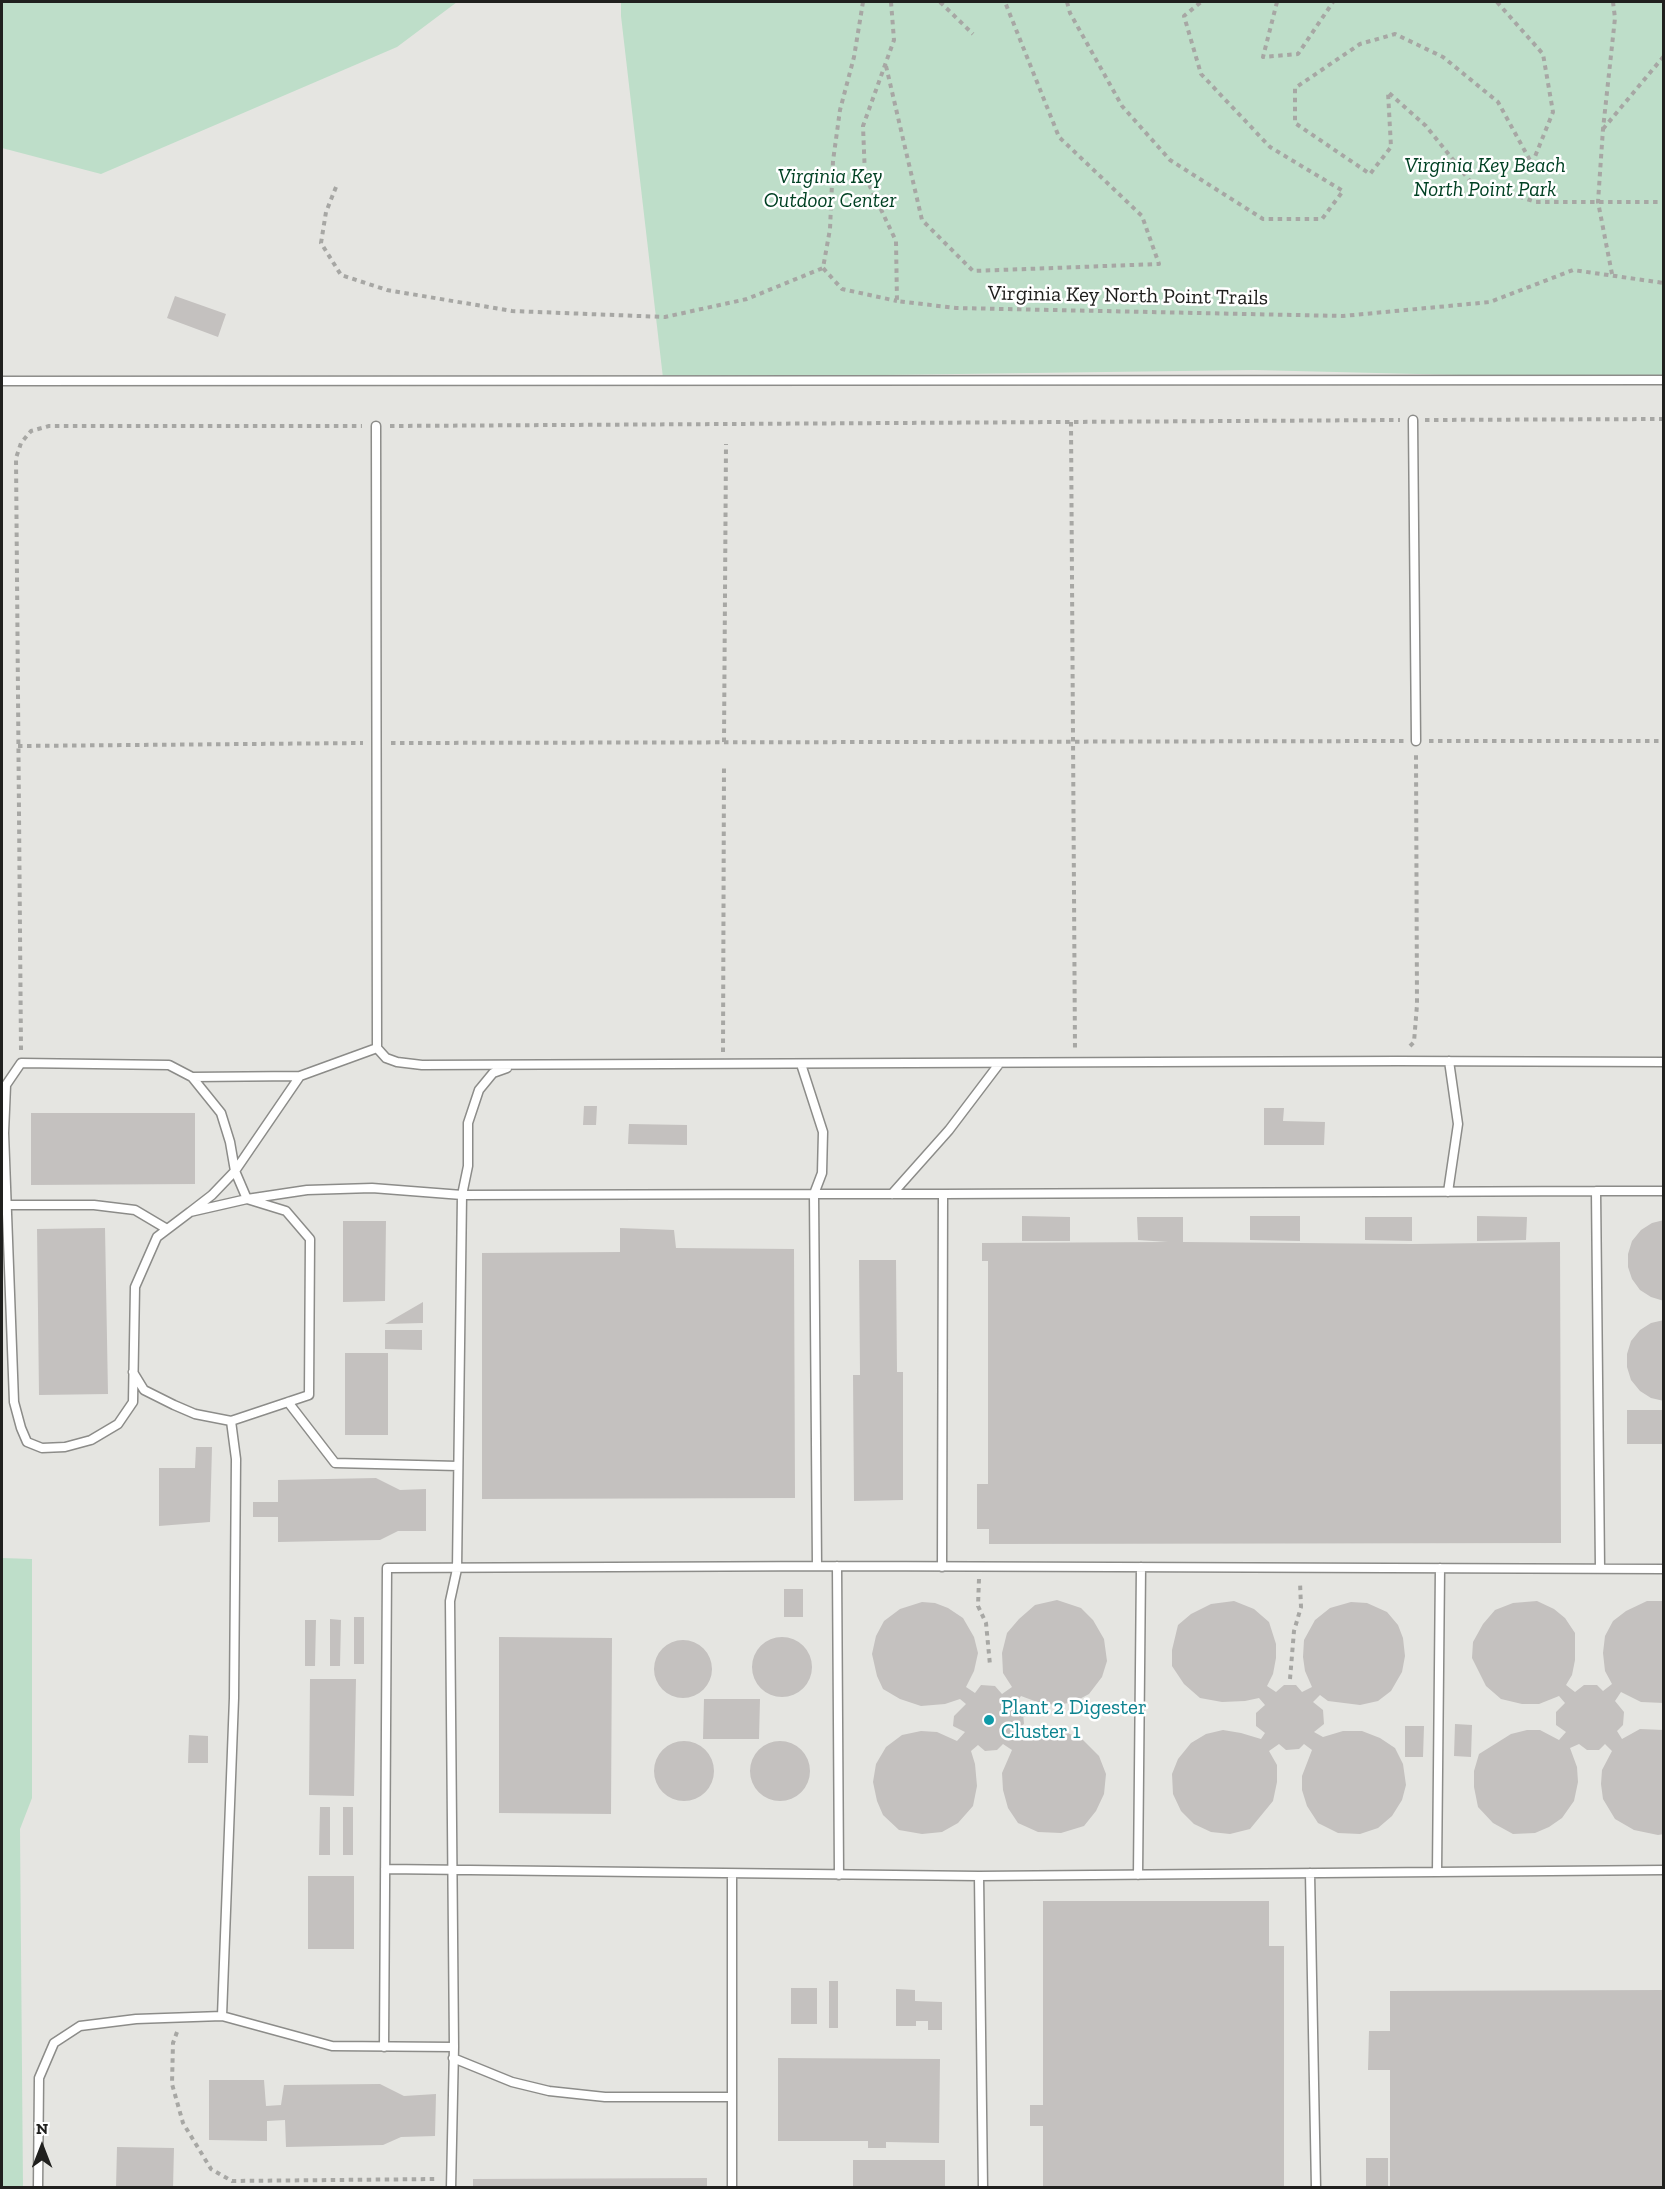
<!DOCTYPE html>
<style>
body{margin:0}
#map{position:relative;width:1665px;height:2189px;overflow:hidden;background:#e5e5e1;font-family:"Zilla Slab",serif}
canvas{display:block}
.frame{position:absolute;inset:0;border:3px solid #20201e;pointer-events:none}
.north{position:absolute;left:12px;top:2117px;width:60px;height:60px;-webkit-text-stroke:4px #fff;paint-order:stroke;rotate:0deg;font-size:16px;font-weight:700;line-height:24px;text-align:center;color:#20201e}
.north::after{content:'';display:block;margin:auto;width:21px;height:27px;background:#20201e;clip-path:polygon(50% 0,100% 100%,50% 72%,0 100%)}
</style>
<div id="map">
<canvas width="1665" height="2189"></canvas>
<div class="frame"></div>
<div class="north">N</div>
</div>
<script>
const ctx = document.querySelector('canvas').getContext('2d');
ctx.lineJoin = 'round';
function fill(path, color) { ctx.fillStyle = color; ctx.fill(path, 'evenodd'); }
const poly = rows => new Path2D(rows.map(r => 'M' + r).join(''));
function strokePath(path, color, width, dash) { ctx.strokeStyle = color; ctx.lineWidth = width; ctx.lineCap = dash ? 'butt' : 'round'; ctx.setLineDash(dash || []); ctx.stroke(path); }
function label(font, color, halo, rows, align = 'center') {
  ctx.font = font + ' "Zilla Slab",serif'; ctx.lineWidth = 5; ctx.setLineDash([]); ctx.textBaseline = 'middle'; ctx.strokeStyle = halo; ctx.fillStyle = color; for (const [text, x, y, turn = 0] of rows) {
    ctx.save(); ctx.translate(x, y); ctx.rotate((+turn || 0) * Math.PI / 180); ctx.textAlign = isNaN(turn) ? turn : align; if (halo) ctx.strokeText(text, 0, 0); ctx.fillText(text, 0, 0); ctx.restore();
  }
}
const green = poly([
 [2,2,457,2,397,47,101,174,2,148],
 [621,2,1663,2,1663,380,1254,370,663,378,621,16],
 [2,1558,32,1559,32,1798,20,1829,23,2188,2,2187]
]);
const building = poly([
 [175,296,226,314,218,337,167,318],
 [584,1106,597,1106,596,1125,583,1125],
 [1264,1108,1284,1108,1283,1121,1325,1122,1324,1145,1264,1145],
 [31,1113,195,1113,195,1184,31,1185],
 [629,1124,687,1125,687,1145,628,1144],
 [1022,1216,1070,1217,1070,1241,1022,1241],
 [1250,1216,1300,1216,1300,1241,1250,1240],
 [1477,1216,1527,1217,1526,1240,1477,1241],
 [1137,1217,1183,1217,1183,1242,1412,1244,1560,1242,1561,1543,989,1544,989,1529,977,1529,977,1484,988,1484,988,1261,982,1261,982,1243,1168,1242,1138,1240],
 [1365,1217,1412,1217,1412,1241,1365,1240],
 [1664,1220,1664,1301,1651,1297,1640,1290,1632,1279,1628,1267,1628,1254,1632,1241,1641,1230,1652,1223],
 [343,1221,386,1221,385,1301,343,1302],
 [105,1228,108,1394,39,1395,37,1229],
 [620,1228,674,1230,676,1248,794,1249,795,1498,482,1499,482,1253,620,1252],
 [859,1260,896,1260,897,1372,903,1372,903,1500,854,1501,853,1375,860,1375],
 [423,1302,423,1323,385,1324],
 [1664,1320,1664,1401,1651,1398,1640,1391,1631,1380,1627,1367,1627,1354,1631,1341,1640,1330,1651,1323],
 [385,1330,422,1330,422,1350,385,1349],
 [345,1353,388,1353,388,1435,345,1435],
 [1627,1410,1664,1410,1664,1444,1627,1444],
 [196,1447,212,1447,210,1522,159,1526,159,1468,195,1468],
 [376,1478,400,1490,426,1489,426,1531,398,1531,380,1540,278,1542,278,1517,253,1517,253,1502,278,1502,278,1480],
 [784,1589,803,1589,803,1617,784,1617],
 [1057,1600,1081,1608,1093,1620,1104,1639,1107,1661,1102,1677,1089,1694,1074,1702,1057,1705,1040,1703,1021,1696,1015,1704,1023,1713,1024,1724,1015,1731,1022,1739,1045,1731,1065,1732,1082,1739,1099,1756,1106,1774,1104,1794,1096,1811,1084,1826,1061,1833,1038,1832,1018,1823,1008,1808,1003,1790,1002,1773,1012,1750,1003,1744,997,1750,985,1751,978,1745,971,1751,975,1764,977,1786,973,1806,958,1823,942,1832,922,1834,899,1830,883,1815,877,1801,873,1782,876,1764,886,1747,902,1735,921,1731,937,1732,957,1741,965,1732,953,1726,954,1716,966,1704,960,1699,945,1704,921,1706,900,1699,883,1689,877,1676,872,1654,876,1636,884,1621,900,1609,922,1602,935,1603,948,1608,963,1618,974,1637,978,1653,974,1671,966,1687,975,1693,981,1685,995,1686,1002,1694,1012,1687,1003,1673,1002,1653,1007,1633,1019,1619,1035,1605],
 [1234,1601,1254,1609,1269,1622,1276,1644,1276,1658,1273,1674,1267,1686,1276,1692,1284,1685,1296,1685,1302,1692,1312,1687,1305,1671,1303,1657,1304,1640,1315,1620,1330,1608,1351,1602,1367,1603,1387,1612,1398,1625,1403,1638,1405,1656,1402,1672,1391,1691,1378,1701,1360,1705,1328,1701,1320,1695,1313,1702,1323,1710,1324,1724,1314,1732,1323,1737,1343,1731,1362,1731,1380,1738,1395,1748,1403,1764,1406,1785,1402,1800,1392,1816,1378,1828,1360,1834,1338,1833,1318,1823,1307,1806,1302,1790,1302,1776,1312,1750,1304,1744,1299,1749,1286,1750,1279,1744,1269,1751,1277,1765,1277,1782,1273,1801,1250,1829,1230,1834,1211,1832,1194,1824,1181,1811,1173,1794,1172,1774,1178,1759,1191,1743,1206,1734,1223,1730,1241,1733,1261,1739,1265,1733,1256,1726,1256,1713,1265,1705,1259,1698,1245,1701,1222,1702,1200,1698,1184,1684,1172,1666,1172,1650,1178,1625,1191,1614,1211,1604],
 [1537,1601,1554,1609,1565,1618,1575,1633,1575,1660,1572,1675,1566,1685,1575,1692,1584,1685,1597,1685,1603,1691,1612,1684,1605,1671,1603,1653,1605,1636,1613,1621,1626,1611,1647,1601,1664,1601,1664,1703,1641,1702,1621,1692,1615,1701,1624,1712,1623,1725,1617,1731,1622,1739,1640,1729,1664,1730,1664,1834,1658,1835,1634,1830,1615,1819,1603,1799,1601,1784,1602,1770,1612,1751,1605,1744,1599,1750,1587,1750,1579,1744,1570,1748,1577,1767,1578,1782,1574,1801,1562,1818,1549,1827,1535,1833,1513,1834,1493,1823,1478,1807,1474,1787,1474,1771,1479,1754,1511,1734,1527,1730,1540,1730,1559,1740,1566,1732,1556,1725,1556,1712,1565,1703,1559,1696,1539,1704,1522,1704,1501,1699,1486,1686,1472,1658,1473,1642,1483,1624,1495,1610,1513,1603],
 [354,1617,364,1617,364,1664,354,1664],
 [330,1619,341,1620,340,1666,330,1666],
 [305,1620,316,1620,315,1666,305,1666],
 [499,1637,612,1638,611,1814,499,1813],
 '752 1667a30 30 0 1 1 60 0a30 30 0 1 1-60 0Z',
 '654 1669a29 29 0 1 1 58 0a29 29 0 1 1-58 0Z',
 [310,1679,356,1679,354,1796,309,1795],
 [704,1699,760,1699,759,1739,703,1739],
 [1455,1724,1472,1725,1471,1757,1454,1756],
 [1405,1726,1424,1726,1423,1757,1405,1757],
 [189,1735,208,1736,208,1763,188,1763],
 '750 1771a30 30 0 1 1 60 0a30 30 0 1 1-60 0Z',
 '654 1771a30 30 0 1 1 60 0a30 30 0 1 1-60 0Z',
 [320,1807,330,1807,330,1855,319,1855],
 [343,1807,353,1807,353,1855,343,1855],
 [308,1876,354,1876,354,1949,308,1949],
 [1043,1901,1269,1901,1269,1946,1284,1946,1284,2188,1043,2188,1043,2126,1030,2126,1030,2105,1043,2105],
 [829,1981,838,1981,838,2028,829,2028],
 [791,1988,817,1988,817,2024,791,2024],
 [896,1989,915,1990,915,2001,942,2002,942,2030,928,2030,928,2021,916,2021,916,2026,896,2026],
 [1664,1990,1664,2188,1390,2188,1390,2070,1368,2070,1369,2031,1390,2031,1390,1991],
 [778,2058,940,2059,939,2143,886,2142,886,2148,868,2148,868,2141,778,2141],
 [209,2080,264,2080,266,2106,281,2105,284,2085,380,2084,404,2096,436,2094,435,2136,401,2137,383,2145,286,2147,285,2120,267,2121,267,2141,209,2140],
 [117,2147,174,2148,173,2188,116,2188],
 [1366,2158,1388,2158,1388,2188,1366,2188],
 [853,2160,945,2160,945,2188,853,2188],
 [707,2178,707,2188,473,2188,473,2179]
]);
const path = poly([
 [863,2,854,57,840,110,833,161,830,229,823,268,842,289,897,301],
 [891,2,894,40,863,126,865,176,896,241,897,301,956,308,1343,316,1490,302,1573,270,1664,283],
 [940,2,973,34],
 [1067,2,1070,13,1122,106,1170,160,1263,219,1322,219,1343,191,1270,147,1201,74,1184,16,1201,2],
 [1277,2,1263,57,1298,54,1333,2],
 [1497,2,1543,54,1553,112,1532,164,1498,102,1443,57,1395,34,1360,44,1295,88,1295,123,1370,174,1391,147,1388,92,1426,126,1470,181,1536,202,1664,202],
 [886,66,922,220,973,271,1159,264,1142,216,1059,137,1005,2],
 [1603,129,1664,56],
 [336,187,326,212,321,243,341,275,387,290,512,311,665,317,747,299,823,268],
 [1612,274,1598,202,1603,129,1615,18,1613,2],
 [1425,420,1664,419],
 [1071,422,1075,1050],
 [390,426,1400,420],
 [1429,741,1664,741],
 [724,742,726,444],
 [391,743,1404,741],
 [18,746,363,743],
 [1410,1046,1414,1042,1417,1005,1416,755],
 [21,1050,16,458,21,443,31,431,49,426,362,426],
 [723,1052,724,764],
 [979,1579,978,1606,986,1623,990,1665],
 [1290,1679,1294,1631,1301,1607,1300,1582],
 [177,2032,173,2043,172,2084,183,2123,211,2169,232,2181,438,2179]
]);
const lane = poly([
 [2,381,1664,380],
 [1413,420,1416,741],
 [376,426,377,1048,386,1058,397,1062,422,1065,1398,1061,1664,1062],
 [192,1077,300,1076],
 [1448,1192,1458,1124,1449,1061],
 [892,1194,949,1130,999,1064],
 [6,1205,94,1205,135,1210,167,1229],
 [190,1212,212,1195,235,1171,230,1142,221,1113,192,1077,169,1065,21,1063,6,1085,4,1133,14,1402,21,1428,27,1442,42,1448,65,1447,91,1440,118,1424,133,1402,135,1287,157,1237,190,1212,247,1199,307,1190,372,1188,462,1195,468,1166,468,1123,479,1090,493,1073,507,1068],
 [133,1372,144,1390,174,1405,195,1414,231,1421,309,1395,310,1239,286,1211,247,1199,235,1171,300,1076,377,1048],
 [288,1402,335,1463,458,1466],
 [817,1566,814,1194,943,1194],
 [837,1566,839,1875],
 [942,1567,943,1194,1596,1191],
 [1600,1568,1596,1191,1664,1191],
 [385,1869,979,1876,1664,1870],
 [1437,1872,1440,1568],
 [1310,1873,1316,2188],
 [1138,1875,1141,1567],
 [979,1876,983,2188],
 [222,2016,234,1698,236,1459,231,1421],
 [384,2047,387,1568,837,1566,1664,1569],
 [453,2058,512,2082,549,2091,605,2097,732,2097],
 [38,2188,39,2078,54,2043,80,2026,136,2019,222,2016,332,2046,454,2047],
 [451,2188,454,2047,450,1601,457,1569,462,1195,814,1194,822,1173,823,1132,801,1064],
 [732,2188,732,1874]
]);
const markers = [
 [989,1720,6,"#0f9aa8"]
];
const parkNames = [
 ["Virginia Key Beach",1485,166],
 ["North Point Park",1485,190],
 ["Virginia Key",830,177],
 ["Outdoor Center",830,201]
];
const streetNames = [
 ["Virginia Key North Point Trails",1128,296,1]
];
const cultureNames = [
 ["Plant 2 Digester",1001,1708],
 ["Cluster 1",1001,1732]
];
fill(green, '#bedec9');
fill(building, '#c4c1bf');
strokePath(lane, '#8c8c89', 11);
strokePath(path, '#a7a7a4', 4, [4.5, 4.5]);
strokePath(lane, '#fff', 8);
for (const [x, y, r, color] of markers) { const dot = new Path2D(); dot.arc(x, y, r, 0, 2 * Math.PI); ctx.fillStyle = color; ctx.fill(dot); strokePath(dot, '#fff', 2); }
label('italic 21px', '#004123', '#fff', parkNames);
label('21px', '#20201e', '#fff', streetNames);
label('21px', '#0d838f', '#fff', cultureNames, 'left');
</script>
